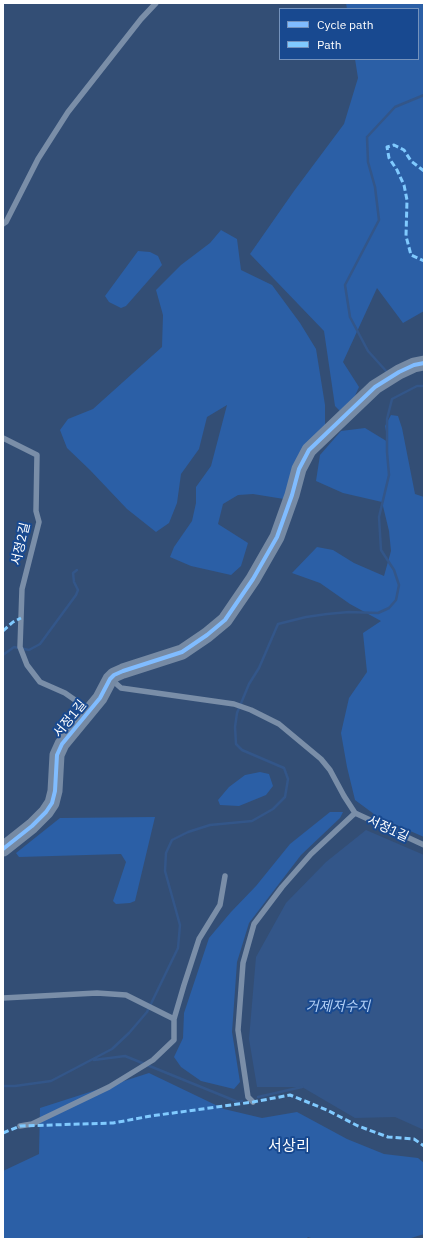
<!DOCTYPE html>
<meta charset="utf-8">
<style>
body{margin:0}
#map{position:relative;width:427px;height:1242px;overflow:hidden;background:#334e75;font-family:"IBM Plex Sans",sans-serif}
canvas{display:block}
.frame{position:absolute;inset:0;border:4px solid #fff;pointer-events:none}
.legend{position:absolute;left:279px;top:8px;width:140px;height:52px;box-sizing:border-box;background:#184990;border:1px solid #7492bc;margin:0;padding:5px 7px;list-style:none;font-size:12px;color:#fff}
.legend li{display:flex;align-items:center;gap:8px;height:20px}
.legend b{width:20px;border:1px solid #7492bc}
</style>
<div id="map">
<canvas width="427" height="1242"></canvas>
<div class="frame"></div>
<ul class="legend">
<li><b style="height:5px;background:#80bcff"></b>Cycle path</li>
<li><b style="height:5px;background:#80caff"></b>Path</li>
</ul>
</div>
<script>
const ctx = document.querySelector('canvas').getContext('2d');
ctx.lineJoin = 'round';
function fill(path, color) { ctx.fillStyle = color; ctx.fill(path, 'evenodd'); }
const poly = rows => new Path2D(rows.map(r => 'M' + r).join(''));
function strokePath(path, color, width, dash) { ctx.strokeStyle = color; ctx.lineWidth = width; ctx.lineCap = dash ? 'butt' : 'round'; ctx.setLineDash(dash || []); ctx.stroke(path); }
function label(font, color, halo, rows, align = 'center') {
  ctx.font = font + ' "IBM Plex Sans","Noto Sans KR",sans-serif'; ctx.lineWidth = 4; ctx.setLineDash([]); ctx.textBaseline = 'middle'; ctx.strokeStyle = halo; ctx.fillStyle = color; for (const [text, x, y, turn = 0] of rows) {
    ctx.save(); ctx.translate(x, y); ctx.rotate((+turn || 0) * Math.PI / 180); ctx.textAlign = isNaN(turn) ? turn : align; if (halo) ctx.strokeText(text, 0, 0); ctx.fillText(text, 0, 0); ctx.restore();
  }
}
const green = poly([
 [346,3,424,3,424,311,403,323,377,288,343,362,359,387,353,400,340,411,335,406,324,331,250,254,294,191,344,124,358,78,355,59,418,59,418,9,347,9],
 [221,230,237,239,241,270,272,285,300,323,316,349,325,405,325,426,284,499,253,494,238,495,223,504,218,524,248,543,241,566,231,575,191,566,170,557,174,547,192,521,196,503,196,487,211,466,227,405,207,417,199,449,181,474,177,503,169,523,156,532,127,509,90,470,67,448,60,430,68,419,93,409,162,347,163,315,156,290,181,265,210,243],
 [138,251,150,252,158,256,162,265,126,306,121,308,109,302,105,296],
 [391,415,398,416,402,428,415,494,424,497,424,837,378,817,355,800,347,767,341,733,349,698,367,672,363,633,381,621,350,604,320,583,292,573,317,547,333,550,354,563,384,576,391,551,389,531,382,502,343,493,316,481,320,455,341,431,365,428,388,442,385,426],
 [260,772,269,774,273,786,266,795,239,806,220,805,218,800,229,787,245,775],
 [330,812,343,812,340,818,301,855,249,923,237,962,232,1032,240,1082,234,1089,201,1081,181,1067,174,1057,183,1038,184,1013,209,938,231,912,256,886,290,844],
 [155,817,135,901,130,903,116,904,113,901,126,862,121,854,19,857,16,853,60,818],
 [149,1073,224,1109,262,1118,297,1112,347,1139,384,1154,418,1158,424,1163,424,1234,408,1239,314,1239,308,1237,306,1239,3,1239,3,1171,39,1154,40,1108]
]);
const water = poly([
 [366,830,424,855,424,1130,395,1117,355,1118,302,1087,257,1087,249,1039,256,957,286,903,326,862]
]);
const stream = poly([
 [387,372,368,351,350,317,345,285,379,220,375,187,368,162,367,137,395,107,424,95],
 [3,655,14,647,29,650,40,644,76,595,78,590,74,582,73,573,77,570],
 [94,1060,125,1056,238,1102,242,1101],
 [3,1086,15,1086,51,1081,112,1049,129,1033,147,1012,178,948,180,925,165,871,166,853,172,840,188,832,210,825,252,821,273,809,285,797,288,779,284,768,242,750,236,744,235,727,237,713,249,684,259,668,278,624,306,617,327,614,349,612,378,613,389,608,396,600,399,585,394,570,381,550,379,517,389,475,387,452,387,419,392,399,417,386,424,386],
 [258,1097,302,1087]
]);
const lane = poly([
 [3,224,6,222,38,159,68,112,141,19,156,3],
 [3,438,37,455,36,511,39,522,22,589,20,647,27,665,40,682,65,693,75,700,82,708,83,715],
 [111,679,121,688,234,704,251,710,279,724,321,759,330,770,344,796,355,813,424,845],
 [3,998,97,993,126,995,174,1019],
 [253,1102,248,1097,238,1030,243,963,254,924,282,887,311,854,355,813],
 [20,1126,32,1124,109,1087,153,1060,174,1040,174,1019,184,985,199,939,220,905,225,876]
]);
const secondary = poly([
 [3,849,32,826,46,812,52,803,55,791,57,755,62,744,100,698,110,679,114,675,123,671,182,652,207,635,225,620,253,579,277,537,292,495,299,469,309,450,375,387,399,372,414,365,424,363]
]);
const quiet = poly([
 [424,171,411,161,404,150,394,145,387,147,389,158,397,170,404,185,407,200,406,236,411,255,424,261],
 [3,631,13,622,21,618],
 [3,1133,20,1126,113,1123,151,1116,253,1102,290,1095,327,1110,358,1126,388,1137,414,1139,424,1146]
]);
const cycleway = poly([
 [3,849,32,826,46,812,52,803,55,791,57,755,62,744,100,698,110,679,114,675,123,671,182,652,207,635,225,620,253,579,277,537,292,495,299,469,309,450,375,387,399,372,414,365,424,363]
]);
const streetNames = [
 ["서정2길",21,544,-77],
 ["서정1길",70,719,-51],
 ["서정1길",388,829,25]
];
const waterNames = [
 ["거제저수지",338,1007]
];
const quarterNames = [
 ["서상리",289,1147]
];
fill(green, '#2b5fa6');
fill(water, '#335689');
strokePath(stream, '#335689', 2.5);
strokePath(lane, '#7a8ea8', 5.5);
strokePath(secondary, '#768aa4', 15);
strokePath(quiet, '#80caff', 3, [6, 3]);
strokePath(cycleway, '#80bcff', 4);
label('13px', '#fff', '#184990', streetNames);
label('italic 14px', '#b1cff6', '#184990', waterNames);
label('15px', '#fff', '#184990', quarterNames);
</script>
